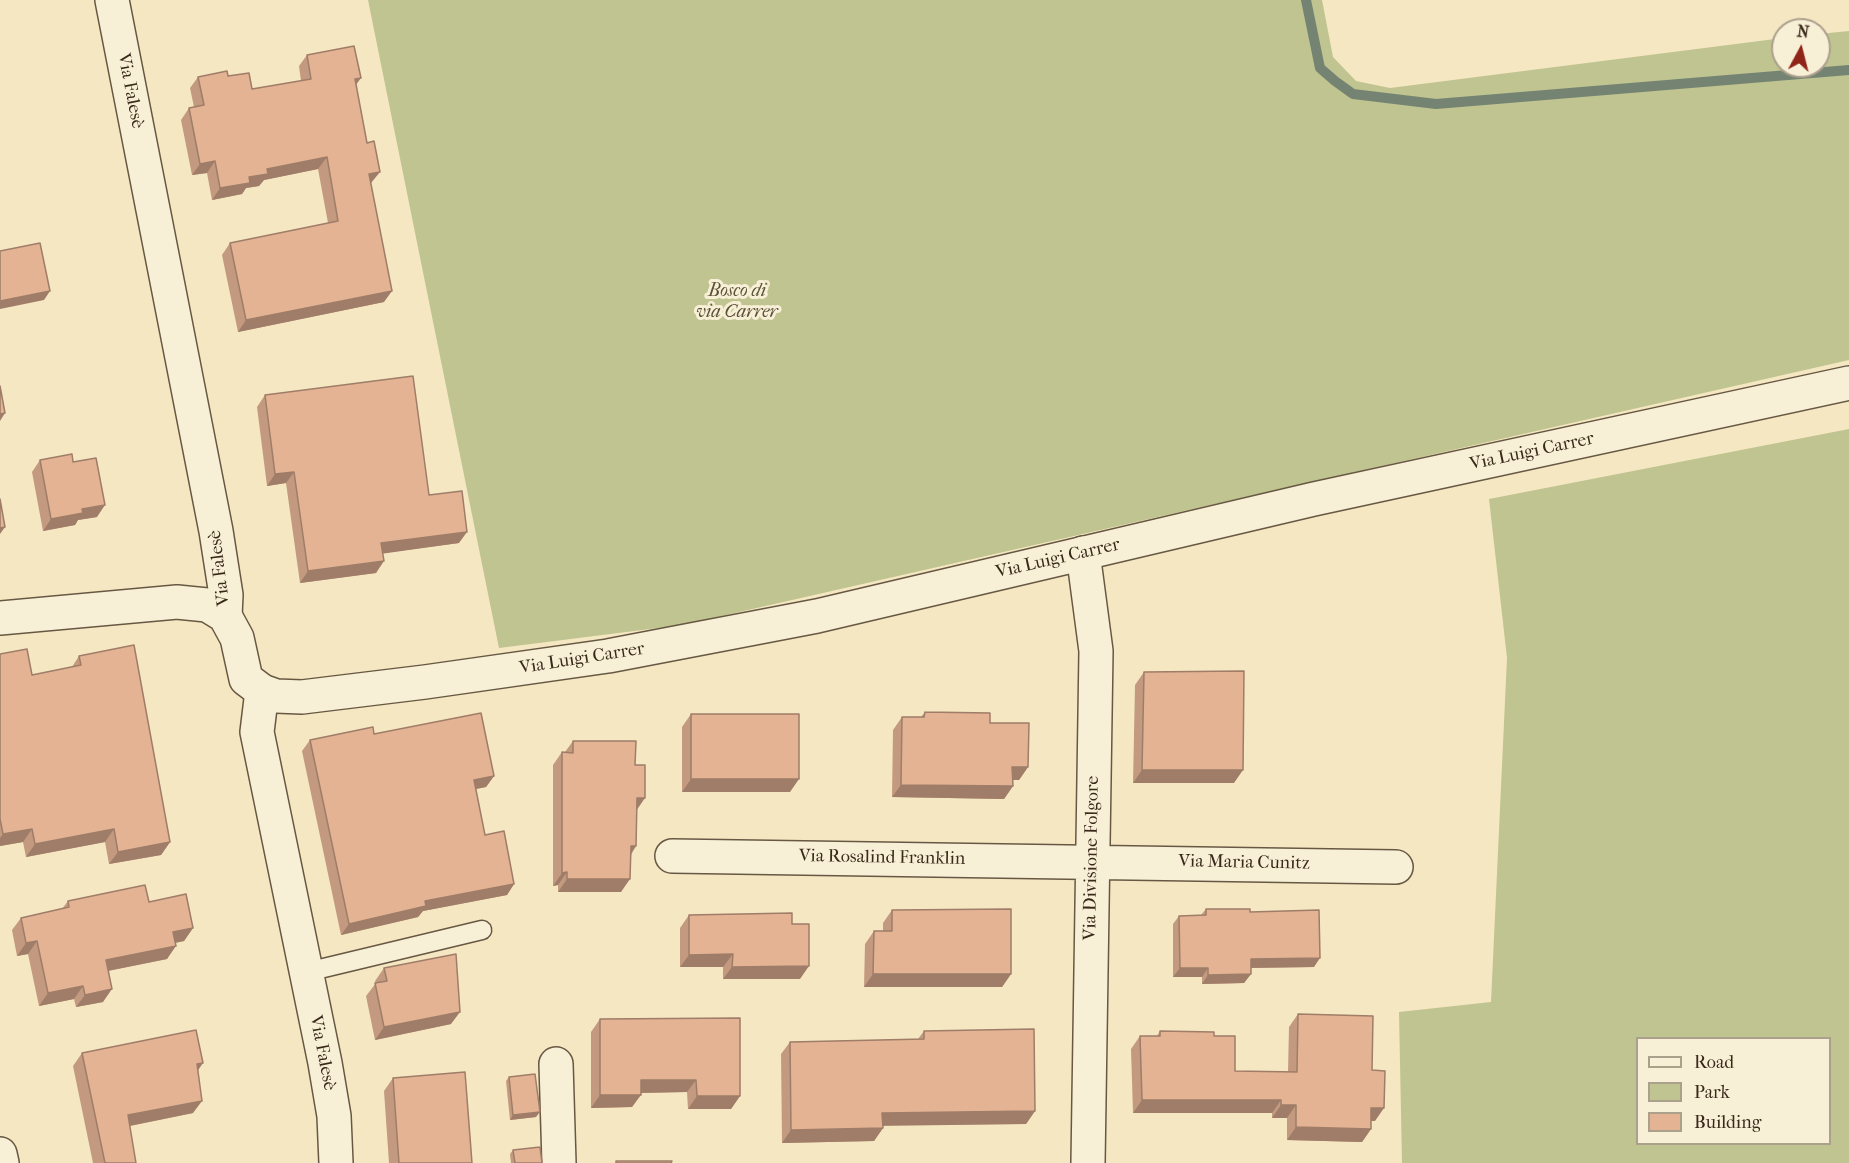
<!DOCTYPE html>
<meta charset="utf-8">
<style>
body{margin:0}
#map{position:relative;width:1849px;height:1163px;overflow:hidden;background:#f5e7c2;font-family:"IM FELL French Canon",serif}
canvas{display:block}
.legend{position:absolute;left:1636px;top:1037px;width:195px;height:108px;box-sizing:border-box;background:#f8efd7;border:2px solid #aba08b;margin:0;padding:8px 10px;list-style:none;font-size:18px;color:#382919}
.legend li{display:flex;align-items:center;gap:12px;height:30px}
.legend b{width:30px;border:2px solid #aba08b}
.north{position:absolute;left:1771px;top:18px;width:60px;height:60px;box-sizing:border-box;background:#f8efd7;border:2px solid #aba08b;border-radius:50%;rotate:7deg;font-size:16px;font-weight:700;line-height:24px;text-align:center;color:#382919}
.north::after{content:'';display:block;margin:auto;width:21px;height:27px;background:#8f2418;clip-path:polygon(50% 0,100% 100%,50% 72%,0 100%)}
</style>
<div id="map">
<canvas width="1849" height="1163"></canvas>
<ul class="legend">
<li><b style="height:8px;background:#f8efd7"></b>Road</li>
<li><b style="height:16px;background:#c0c490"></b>Park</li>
<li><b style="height:16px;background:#e3b394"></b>Building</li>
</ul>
<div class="north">N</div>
</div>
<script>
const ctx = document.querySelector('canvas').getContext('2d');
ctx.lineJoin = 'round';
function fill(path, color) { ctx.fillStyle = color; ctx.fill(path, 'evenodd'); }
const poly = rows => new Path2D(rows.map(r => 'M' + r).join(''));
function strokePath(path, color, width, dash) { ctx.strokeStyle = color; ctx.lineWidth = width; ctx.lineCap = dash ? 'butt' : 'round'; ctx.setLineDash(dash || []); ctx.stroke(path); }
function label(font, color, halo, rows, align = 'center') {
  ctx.font = font + ' "IM FELL French Canon",serif'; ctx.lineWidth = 6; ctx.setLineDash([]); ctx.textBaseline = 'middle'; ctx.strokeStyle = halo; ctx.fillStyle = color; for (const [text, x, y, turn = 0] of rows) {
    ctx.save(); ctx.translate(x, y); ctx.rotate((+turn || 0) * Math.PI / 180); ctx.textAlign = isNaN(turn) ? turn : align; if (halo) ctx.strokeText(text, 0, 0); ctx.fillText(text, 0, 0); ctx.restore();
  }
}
const green = poly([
 [368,0,1322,0,1333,57,1356,81,1390,88,1783,38,1783,66,1819,66,1819,34,1849,31,1849,360,682,625,499,648],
 [1849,429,1849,1163,1402,1163,1399,1012,1491,1002,1507,658,1489,499],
 [1830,1038,1830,1144,1638,1144,1638,1038]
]);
const stream = poly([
 [1306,0,1320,68,1335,81,1353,94,1436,104,1849,70]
]);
const service = poly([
 [307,972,482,930]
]);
const minor = poly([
 [112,0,216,531,226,595,225,616],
 [1083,553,1096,651,1088,1163],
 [262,691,257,732,325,1063,334,1116,336,1163],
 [672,856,1396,867],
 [556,1064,559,1163]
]);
const tertiary = poly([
 [0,618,177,602,207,605,225,616,237,638,246,679,262,691,276,696,302,697,425,682,608,656,817,616,1314,499,1849,383],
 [0,1154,2,1163]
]);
const wall = poly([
 [307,55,356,85,371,183,384,302,238,332,222,255,230,243,328,223,318,169,264,180,259,186,246,188,242,194,212,200,207,173,192,175,181,120,189,108,194,107,190,88,198,77,228,76,252,89,301,81,299,66],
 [265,395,429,495,459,543,383,553,376,573,300,583,286,483,267,486,257,407],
 [40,460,73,462,97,517,78,520,75,525,43,531,32,472],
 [0,654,32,675,72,667,79,656,170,842,161,855,109,864,105,842,26,857,23,842,0,846],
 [1144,672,1234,783,1133,783,1135,685],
 [925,712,990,723,1028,767,1019,780,1012,780,1013,786,1004,799,892,797,893,730,902,717,921,717],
 [691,714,790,792,682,792,682,727],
 [374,734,494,776,486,787,475,789,485,835,514,884,507,895,423,911,418,917,341,935,302,751,310,740],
 [573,741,635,765,637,809,636,846,631,855,621,892,558,892,558,885,553,886,553,765,562,752,565,752],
 [68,901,149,902,193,928,184,941,175,943,167,959,108,971,103,1002,76,1007,74,999,39,1006,28,954,17,956,12,930,21,918,62,909],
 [1206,909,1250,912,1314,967,1251,968,1251,974,1244,983,1202,984,1202,977,1173,977,1173,924,1179,916,1201,915],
 [892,910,1011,974,1002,987,864,987,865,944,874,931,883,931,883,923],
 [689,915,792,924,800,979,723,979,723,967,680,967,680,928],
 [384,968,451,1024,375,1040,366,996,376,983,375,981],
 [1298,1014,1372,1070,1375,1121,1371,1121,1371,1129,1362,1142,1287,1140,1287,1118,1272,1118,1272,1113,1133,1113,1131,1049,1140,1036,1157,1036,1160,1031,1214,1036,1235,1071,1288,1072,1289,1027],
 [600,1019,740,1096,731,1109,688,1109,687,1092,641,1093,632,1107,591,1108,591,1032],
 [924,1031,1035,1111,1026,1124,883,1125,883,1128,874,1141,782,1143,781,1054,790,1042,918,1039],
 [82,1053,198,1070,193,1113,130,1126,136,1163,93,1163,73,1066],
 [509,1077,536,1117,510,1120,506,1081],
 [393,1078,472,1163,389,1163,384,1091],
 [513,1150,542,1163,511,1163,510,1154]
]);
const shadedWall = poly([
 [361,78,352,90,355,79],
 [327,157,318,169,264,180,259,186,246,188,242,194,212,200,220,188,249,177,267,169],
 [215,161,207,173,192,175,200,164],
 [380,172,371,183,361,185,369,174],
 [50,291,44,300,0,309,0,301],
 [392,291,384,302,238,332,246,320],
 [5,413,0,421,0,414],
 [294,472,286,483,267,486,275,474],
 [105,505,97,517,78,520,75,525,43,531,51,519,82,509],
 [5,527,0,534,0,528],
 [467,532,459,543,373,555,381,543],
 [384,561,376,573,300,583,308,571],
 [1012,767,1028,767,1019,780,1003,780],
 [1142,770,1243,770,1234,783,1133,783],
 [494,776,486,787,466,791,474,780],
 [691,779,799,779,790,792,682,792],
 [901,785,1013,786,1004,799,892,797],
 [637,798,645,798,636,811],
 [32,829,23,842,0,846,0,838,3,834],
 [114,829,105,842,26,857,35,844],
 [170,842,161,855,109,864,118,852],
 [631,846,636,846,627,859],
 [567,872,558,885,553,886,562,873],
 [567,879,630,879,621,892,558,892],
 [514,884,507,895,423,911,418,917,341,935,349,924,425,901],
 [193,928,184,941,164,945,173,932],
 [37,941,28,954,17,956,26,943],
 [176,946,167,959,97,973,106,960],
 [733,954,723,967,680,967,689,955],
 [1320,958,1314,967,1244,968,1251,959],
 [809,966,800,979,723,979,732,967],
 [1180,968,1208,968,1202,977,1173,977],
 [873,974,1011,974,1002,987,864,987],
 [1251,974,1244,983,1202,984,1208,975],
 [83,986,74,999,39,1006,48,993],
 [112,989,103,1002,76,1007,85,995],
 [460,1012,451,1024,375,1040,384,1027],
 [203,1063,194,1076,197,1064],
 [641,1080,696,1080,687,1092,632,1093],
 [600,1095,641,1095,632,1107,591,1108],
 [697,1096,740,1096,731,1109,688,1109],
 [1142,1100,1281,1100,1272,1113,1133,1113],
 [202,1101,193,1113,119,1128,128,1115],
 [1281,1105,1296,1105,1287,1118,1272,1118],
 [1371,1108,1384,1108,1375,1121,1362,1121],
 [1035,1111,1026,1124,873,1126,882,1113],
 [540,1112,536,1117,510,1120,513,1115],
 [1296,1127,1371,1129,1362,1142,1287,1140],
 [883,1128,874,1141,782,1143,791,1130]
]);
const building = poly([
 [354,46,361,78,355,79,367,143,374,141,380,172,369,174,392,291,246,320,230,243,338,221,327,157,267,169,268,174,249,177,250,183,220,188,215,161,200,164,189,108,204,105,198,77,227,71,228,76,249,73,252,89,311,79,307,55,354,46],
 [40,243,50,291,0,301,0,251,40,243],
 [413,376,429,495,462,491,467,532,381,543,384,561,308,571,294,472,275,474,265,395,413,376],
 [0,386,5,413,0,414,0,386],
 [72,454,73,462,96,458,105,505,82,509,83,513,51,519,40,460,72,454],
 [0,499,5,527,0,528,0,499],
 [134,645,170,842,118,852,114,829,35,844,32,829,3,834,0,819,0,654,27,649,32,675,81,665,79,656,134,645],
 [1244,671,1243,770,1142,770,1144,672,1244,671],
 [925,712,990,713,990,723,1029,723,1028,767,1012,767,1013,786,901,785,902,717,924,717,925,712],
 [481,713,494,776,474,780,485,835,504,831,514,884,425,901,426,906,349,924,310,740,373,727,374,734,481,713],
 [691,714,799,714,799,779,691,779,691,714],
 [573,741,636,741,635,765,645,765,645,798,637,798,636,846,631,846,630,879,567,879,567,872,562,873,562,752,573,753,573,741],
 [145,885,149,902,186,894,193,928,173,932,176,946,106,960,112,989,85,995,83,986,48,993,37,941,26,943,21,918,69,907,68,901,145,885],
 [1011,909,1011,974,873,974,874,931,892,931,892,910,1011,909],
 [1206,909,1250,909,1250,912,1319,910,1320,958,1251,959,1251,974,1208,975,1208,968,1180,968,1179,916,1206,915,1206,909],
 [792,913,792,924,809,924,809,966,732,967,733,954,689,955,689,915,792,913],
 [456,954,460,1012,384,1027,375,983,387,981,384,968,456,954],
 [1298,1014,1373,1016,1372,1070,1385,1071,1384,1108,1371,1108,1371,1129,1296,1127,1296,1105,1281,1105,1281,1100,1142,1100,1140,1036,1160,1036,1160,1031,1214,1032,1214,1036,1235,1036,1235,1071,1297,1072,1298,1014],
 [740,1018,740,1096,697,1096,696,1080,641,1080,641,1095,600,1095,600,1019,740,1018],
 [1034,1029,1035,1111,882,1113,883,1128,791,1130,790,1042,924,1039,924,1031,1034,1029],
 [196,1030,203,1063,197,1064,202,1101,128,1115,136,1163,105,1163,82,1053,196,1030],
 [465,1072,472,1163,399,1163,393,1078,465,1072],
 [535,1074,540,1112,513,1115,509,1077,535,1074],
 [540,1147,542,1163,515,1163,513,1150,540,1147],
 [616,1161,672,1161,671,1163,616,1163,616,1161]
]);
const streetNames = [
 ["Via Falesè",130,91,79],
 ["Via Luigi Carrer",1532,452,-12],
 ["Via Luigi Carrer",1058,559,-13],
 ["Via Falesè",220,568,-97],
 ["Via Luigi Carrer",582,659,-9],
 ["Via Rosalind Franklin",882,858,1],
 ["Via Divisione Folgore",1092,858,-89],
 ["Via Maria Cunitz",1244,863,1],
 ["Via Falesè",322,1053,79]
];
const parkNames = [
 ["Bosco di",737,292],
 ["via Carrer",737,313]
];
fill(green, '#c0c490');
strokePath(stream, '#758472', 10);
strokePath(service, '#675843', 21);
strokePath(minor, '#675843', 36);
strokePath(tertiary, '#675843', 36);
strokePath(service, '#f8efd7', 18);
strokePath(minor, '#f8efd7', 33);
strokePath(tertiary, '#f8efd7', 33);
fill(wall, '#c39a7f');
fill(shadedWall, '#9f7d68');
fill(building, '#e3b394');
strokePath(building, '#9f7d68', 1.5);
label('18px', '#382919', '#f8efd7', streetNames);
label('italic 18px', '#5a5037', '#f8efd7', parkNames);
</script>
